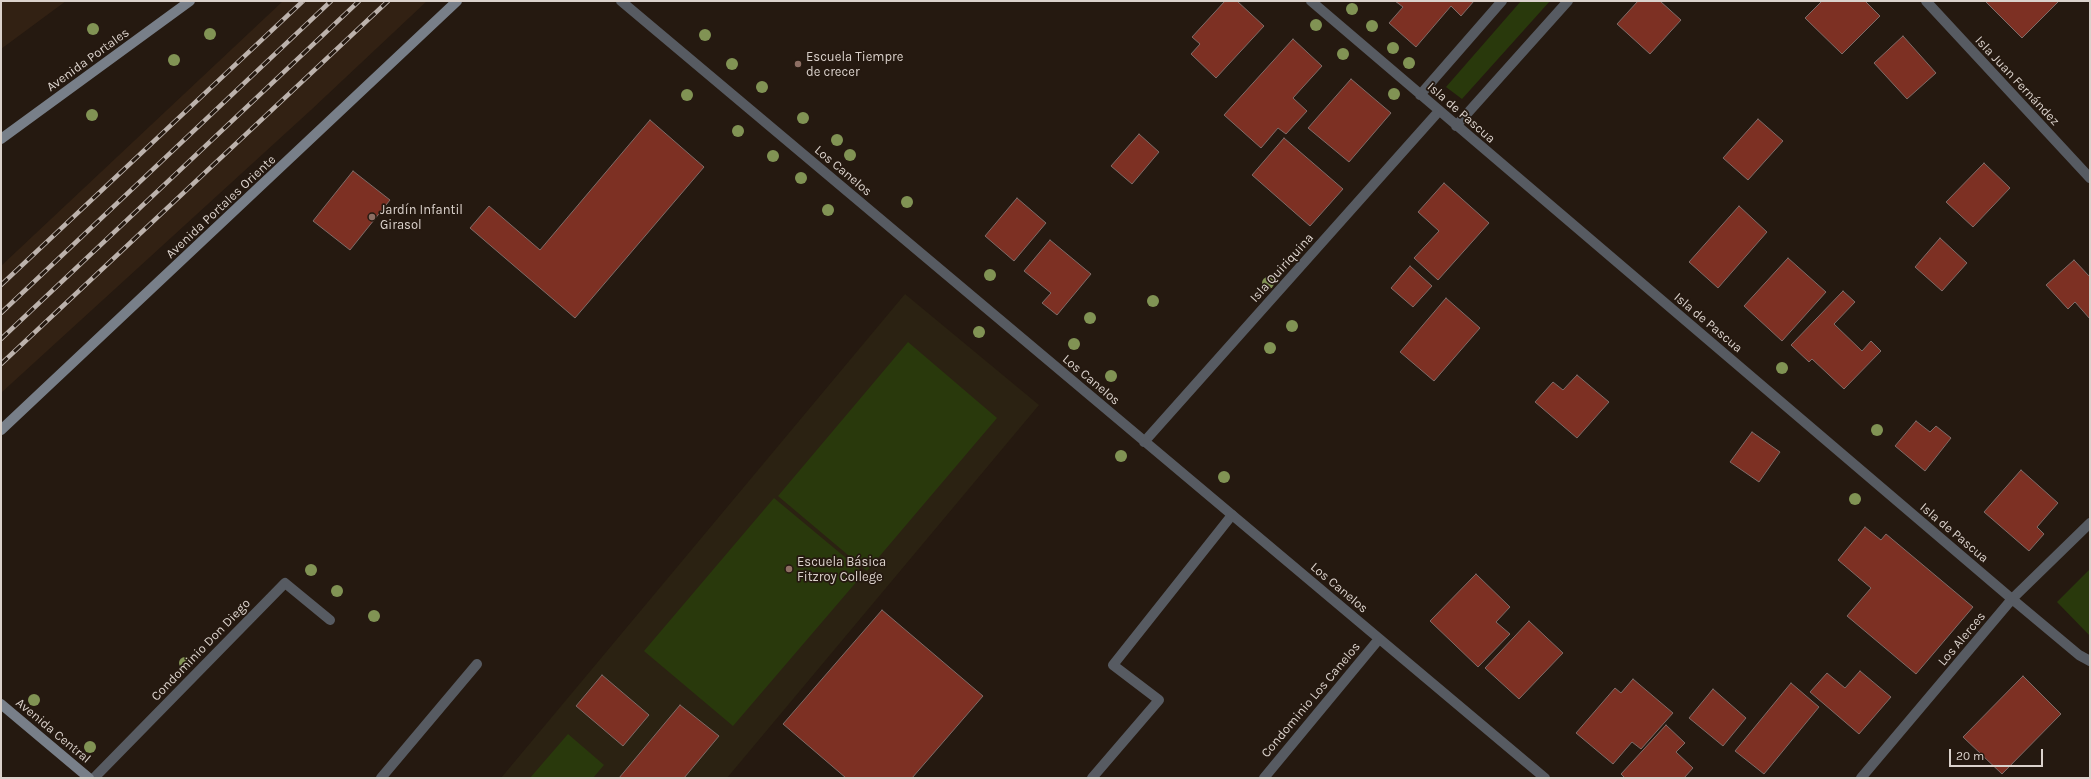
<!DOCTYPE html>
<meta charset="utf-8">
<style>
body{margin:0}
#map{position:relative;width:2091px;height:779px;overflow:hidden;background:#251910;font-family:Karla,sans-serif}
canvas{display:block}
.frame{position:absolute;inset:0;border:2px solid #dbd2cc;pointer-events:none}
.scale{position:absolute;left:1949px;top:749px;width:94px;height:18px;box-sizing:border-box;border:2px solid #dbd2cc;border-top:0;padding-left:5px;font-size:12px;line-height:14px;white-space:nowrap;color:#dbd2cc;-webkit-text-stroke:3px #251910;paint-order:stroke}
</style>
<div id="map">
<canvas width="2091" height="779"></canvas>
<div class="frame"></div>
<div class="scale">20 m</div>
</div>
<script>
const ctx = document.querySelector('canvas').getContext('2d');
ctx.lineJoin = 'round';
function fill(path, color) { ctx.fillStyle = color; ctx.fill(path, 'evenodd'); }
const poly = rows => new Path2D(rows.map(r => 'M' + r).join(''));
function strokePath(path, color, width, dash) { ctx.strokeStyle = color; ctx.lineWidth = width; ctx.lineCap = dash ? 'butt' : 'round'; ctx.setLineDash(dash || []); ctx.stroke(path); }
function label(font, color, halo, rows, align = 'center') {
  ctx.font = font + ' Karla,sans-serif'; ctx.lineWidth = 3.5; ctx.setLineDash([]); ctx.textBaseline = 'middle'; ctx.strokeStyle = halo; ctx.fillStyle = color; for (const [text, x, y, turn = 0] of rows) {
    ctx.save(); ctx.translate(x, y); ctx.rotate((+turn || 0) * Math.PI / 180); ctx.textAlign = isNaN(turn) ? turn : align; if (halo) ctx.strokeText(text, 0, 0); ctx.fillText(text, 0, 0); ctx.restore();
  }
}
const built = poly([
 [1,1,66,1,1,49],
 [283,1,427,1,311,110,1,393,1,266]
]);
const education = poly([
 [905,294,1039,405,727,778,501,778]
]);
const green = poly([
 [1521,1,1550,1,1462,99,1446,87],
 [908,342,997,418,867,571,778,496],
 [774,498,864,573,733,726,644,651],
 [2090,569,2090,636,2057,602],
 [568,734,604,765,593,778,530,778]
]);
const building = poly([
 [1225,1,1237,1,1264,26,1216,78,1191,54,1200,44,1192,37,1225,1],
 [1395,1,1474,1,1461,16,1451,6,1416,47,1389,23,1403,7,1395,1],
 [1638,1,1660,1,1681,20,1650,54,1617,24,1638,1],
 [1822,1,1865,1,1880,16,1842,54,1805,18,1822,1],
 [1985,1,2059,1,2022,38,1985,1],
 [1903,36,1936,73,1907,99,1874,63,1903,36],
 [1293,39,1322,66,1293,98,1307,111,1286,134,1278,128,1261,148,1224,115,1293,39],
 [1351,79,1391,113,1349,162,1308,128,1351,79],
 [1758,119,1783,141,1748,180,1723,158,1758,119],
 [650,120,704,167,575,318,470,228,489,206,540,250,650,120],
 [1139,134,1159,152,1132,184,1111,166,1139,134],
 [1284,138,1343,189,1310,226,1252,175,1284,138],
 [1984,163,2010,188,1973,227,1946,202,1984,163],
 [353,171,390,200,350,250,313,221,353,171],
 [1444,183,1489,223,1438,280,1414,258,1439,231,1418,212,1444,183],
 [1017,198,1046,223,1014,261,985,236,1017,198],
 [1739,206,1767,232,1718,288,1689,262,1739,206],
 [1940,238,1967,263,1942,291,1915,267,1940,238],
 [1050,240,1091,274,1057,315,1042,303,1051,293,1024,271,1050,240],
 [1788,258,1826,292,1782,341,1744,306,1788,258],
 [2074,260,2090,277,2090,319,2075,302,2068,309,2046,285,2074,260],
 [1410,266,1432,286,1413,307,1391,288,1410,266],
 [1843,291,1855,302,1834,324,1862,351,1871,341,1881,351,1844,389,1812,359,1809,362,1791,345,1843,291],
 [1446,298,1480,328,1434,381,1400,352,1446,298],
 [1577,375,1609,402,1577,438,1535,402,1553,382,1563,390,1577,375],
 [1916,421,1930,432,1936,426,1951,438,1925,471,1895,446,1916,421],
 [1752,432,1780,452,1759,482,1730,462,1752,432],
 [2021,470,2058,503,2037,527,2044,534,2029,551,1984,512,2021,470],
 [1865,527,1881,540,1886,534,1973,607,1916,674,1847,616,1871,588,1838,560,1865,527],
 [1476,574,1510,607,1496,622,1510,634,1478,667,1430,621,1476,574],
 [882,610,983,696,912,778,846,778,783,724,882,610],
 [1529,621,1563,653,1519,699,1485,668,1529,621],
 [1860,671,1891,697,1859,734,1810,692,1827,673,1845,688,1860,671],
 [602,675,649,715,623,746,576,706,602,675],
 [2023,676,2061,714,2002,774,1963,737,2023,676],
 [1633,679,1673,713,1641,749,1632,742,1613,764,1576,733,1615,688,1621,693,1633,679],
 [1791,683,1819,707,1764,774,1735,751,1791,683],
 [1713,689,1746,718,1723,746,1689,718,1713,689],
 [680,705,719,736,684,778,619,778,680,705],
 [1666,725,1685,743,1676,752,1693,768,1684,778,1625,778,1621,774,1666,725]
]);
const lane = poly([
 [1092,778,1159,700,1113,665,1232,515]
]);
const street = poly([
 [621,1,1545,778],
 [1311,1,2012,599,2079,655,2090,661],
 [1926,1,2090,178],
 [1420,95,1502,1],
 [1456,126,1568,1],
 [1144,442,1439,111],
 [94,778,285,583,330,620],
 [381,778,477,664],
 [1264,778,1379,639],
 [1861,778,2012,599,2090,523]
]);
const secondary = poly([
 [1,139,190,1],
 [1,430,457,1],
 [1,704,89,778]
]);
const rail = poly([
 [1,285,303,1],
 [1,313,331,1],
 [1,339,359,1],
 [1,364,388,1]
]);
const trees = [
 [1352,9],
 [1316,25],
 [1372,26],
 [93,29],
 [210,34],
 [705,35],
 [1393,48],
 [1343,54],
 [174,60],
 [1409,63],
 [732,64],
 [762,87],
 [1394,94],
 [687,95],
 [92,115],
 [803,118],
 [738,131],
 [837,140],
 [850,155],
 [773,156],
 [801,178],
 [907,202],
 [828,210],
 [990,275],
 [1268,283],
 [1153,301],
 [1090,318],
 [1292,326],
 [979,332],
 [1074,344],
 [1270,348],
 [1782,368],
 [1111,376],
 [1877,430],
 [1121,456],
 [1224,477],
 [1855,499],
 [311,570],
 [337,591],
 [374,616],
 [185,663],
 [34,700],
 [90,747]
];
const markers = [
 [798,64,4,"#8d6e63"],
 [372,217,4,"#8d6e63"],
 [789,569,4,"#8d6e63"]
];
const poiNames = [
 ["Escuela Tiempre",806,57],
 ["de crecer",806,72],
 ["Jardín Infantil",380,210],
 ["Girasol",380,225],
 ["Escuela Básica",797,562],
 ["Fitzroy College",797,577]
];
const streetNames = [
 ["Avenida Portales",88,60,-36],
 ["Isla Juan Fernández",2017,81,47],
 ["Isla de Pascua",1461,113,41],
 ["Los Canelos",843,171,40],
 ["Avenida Portales Oriente",221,207,-43],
 ["Isla Quiriquina",1282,268,-48],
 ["Isla de Pascua",1708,323,40],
 ["Los Canelos",1091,380,40],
 ["Isla de Pascua",1954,533,40],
 ["Los Canelos",1339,588,40],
 ["Los Alerces",1962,639,-50],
 ["Condominio Don Diego",201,650,-46],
 ["Condominio Los Canelos",1311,700,-50],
 ["Avenida Central",53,731,40]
];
fill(built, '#322113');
fill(education, '#2b2212');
fill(green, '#29390c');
fill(building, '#7d3023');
strokePath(building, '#7f6c68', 1);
strokePath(lane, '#575b62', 10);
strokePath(street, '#575b62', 10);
strokePath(secondary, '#787f89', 10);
strokePath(rail, '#bcb2ac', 4.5);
strokePath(rail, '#251910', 3, [9]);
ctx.fillStyle = '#819354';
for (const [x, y] of trees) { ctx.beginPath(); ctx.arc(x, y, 6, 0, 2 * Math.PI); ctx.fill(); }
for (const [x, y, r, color] of markers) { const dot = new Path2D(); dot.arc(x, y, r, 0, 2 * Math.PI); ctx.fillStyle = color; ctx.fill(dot); strokePath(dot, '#251910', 1.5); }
label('13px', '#dbd2cc', '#251910', poiNames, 'left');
label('13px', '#dbd2cc', '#251910', streetNames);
</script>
